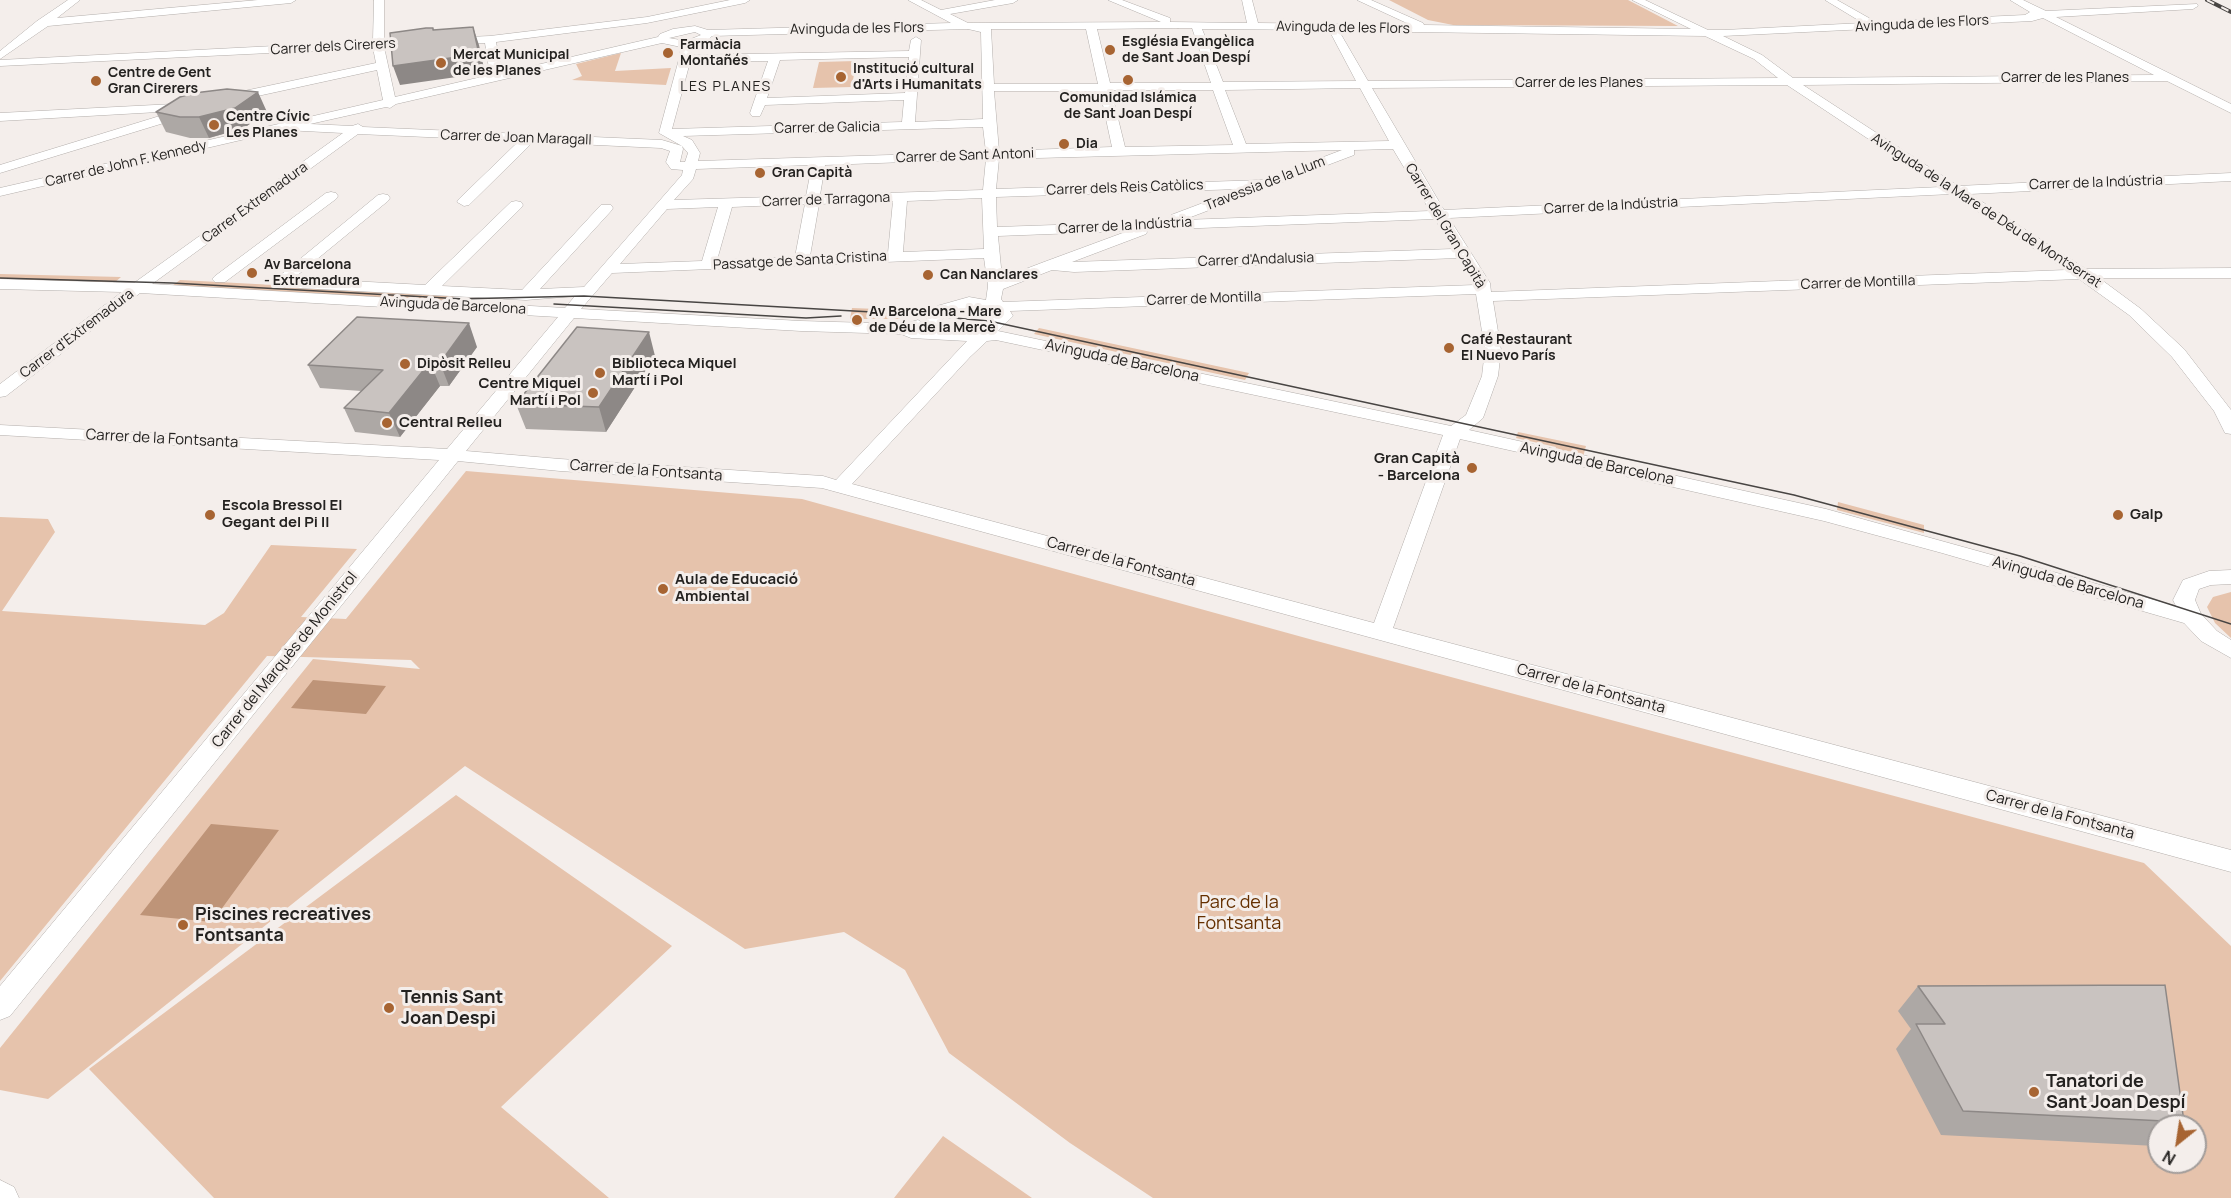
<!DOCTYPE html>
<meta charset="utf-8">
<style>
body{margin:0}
#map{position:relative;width:2231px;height:1198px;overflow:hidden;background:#f4eeeb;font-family:Manrope,sans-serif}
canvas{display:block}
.north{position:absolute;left:2147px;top:1114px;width:60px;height:60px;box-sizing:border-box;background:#f4eeeb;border:2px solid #a19c9a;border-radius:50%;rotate:210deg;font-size:16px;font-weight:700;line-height:24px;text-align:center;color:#242220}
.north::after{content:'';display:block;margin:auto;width:21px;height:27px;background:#a76432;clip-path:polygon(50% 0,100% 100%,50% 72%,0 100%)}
</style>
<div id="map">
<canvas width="2231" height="1198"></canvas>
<div class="north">N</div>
</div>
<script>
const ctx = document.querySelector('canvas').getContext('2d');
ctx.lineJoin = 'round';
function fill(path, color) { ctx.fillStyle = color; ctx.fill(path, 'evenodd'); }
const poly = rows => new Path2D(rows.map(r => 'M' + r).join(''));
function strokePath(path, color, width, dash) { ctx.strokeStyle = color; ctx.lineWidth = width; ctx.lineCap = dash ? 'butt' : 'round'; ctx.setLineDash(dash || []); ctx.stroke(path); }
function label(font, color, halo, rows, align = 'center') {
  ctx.font = font + ' Manrope,sans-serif'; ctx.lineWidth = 6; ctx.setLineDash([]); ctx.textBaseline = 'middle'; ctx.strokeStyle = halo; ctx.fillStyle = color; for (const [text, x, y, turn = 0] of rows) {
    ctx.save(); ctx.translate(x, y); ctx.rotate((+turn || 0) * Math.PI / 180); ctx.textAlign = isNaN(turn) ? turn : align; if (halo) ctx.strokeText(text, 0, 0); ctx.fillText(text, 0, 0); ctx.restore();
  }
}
const green = poly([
 [1389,0,1628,0,1678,26,1453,25,1428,20],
 [621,53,615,71,671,68,666,85,572,80,582,76,576,64],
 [856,61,852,87,813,88,819,62],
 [0,274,121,277,113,284,0,280],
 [180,280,407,292,455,295,449,301,172,286],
 [852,308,903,310,902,319,850,319],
 [1039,328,1249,373,1245,380,1034,334],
 [1518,432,1586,446,1583,457,1555,450,1556,447,1516,438],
 [466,471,802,499,1313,640,2144,863,2231,946,2231,1198,1153,1198,1070,1143,949,1053,905,970,844,932,745,949,465,766,48,1099,0,1090,0,1048,313,659,420,669,411,660,267,656,0,981,0,517,48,519,55,532,2,611,205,625,224,613,271,545,357,549,301,617,346,619],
 [2159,1126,2195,1126,2195,1162,2159,1162],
 [1838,502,1924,525,1924,533,1837,510],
 [2231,592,2231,638,2215,623,2207,607,2213,597],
 [456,795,672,946,501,1107,609,1198,214,1198,89,1069],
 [943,1136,1032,1198,894,1198]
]);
const water = poly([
 [313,680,386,686,366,714,291,708],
 [211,824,279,830,212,922,140,915]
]);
const street = poly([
 [68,0,80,0,57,18,258,0,296,0,291,3,48,26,0,59,0,51,37,21,68,0],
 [374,0,384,0,384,41,490,36,647,17,730,0,750,0,745,3,647,23,496,42,502,73,658,37,660,34,673,29,695,26,708,30,951,23,908,0,921,0,941,10,995,0,1018,0,1013,3,950,14,968,23,1161,22,1108,0,1122,0,1170,18,1170,22,1247,23,1242,0,1252,0,1258,23,1411,25,1357,0,1371,0,1423,23,1424,25,1691,29,1632,0,1645,0,1708,30,1724,30,1863,23,1825,0,1837,0,1876,22,2025,15,2030,12,2010,0,2023,0,2046,11,2197,4,2198,6,2193,9,2056,17,2231,104,2231,113,2167,81,1803,85,1958,186,2231,173,2231,181,1970,194,2086,269,2231,268,2231,278,2099,278,2141,309,2184,349,2231,410,2231,434,2225,433,2214,411,2172,357,2129,315,2079,279,1493,301,1501,350,1498,376,1483,418,1469,430,1826,509,2176,606,2173,600,2183,580,2209,571,2231,570,2231,584,2211,585,2199,589,2195,600,2201,614,2217,631,2231,640,2231,658,2201,641,2184,623,1942,553,1824,521,1460,439,1393,628,2231,850,2231,872,822,488,560,471,458,461,10,1016,0,1020,0,986,439,460,0,435,0,425,447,449,558,317,140,293,6,396,0,397,0,384,122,292,0,289,0,279,134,283,343,133,284,130,0,196,0,188,383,100,377,70,230,102,224,98,230,94,376,63,373,48,0,66,0,60,373,41,374,0],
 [2043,18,2154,75,1793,78,1762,55,1723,36,2032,21,2043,18],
 [1178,28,1192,28,1211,83,1110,83,1097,29,1178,28],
 [968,29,981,32,983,119,915,122,921,40,916,37,911,40,909,51,691,55,691,46,706,42,712,36,968,29],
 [991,29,1086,29,1098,84,994,84,991,29],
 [1202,29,1329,30,1356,81,1223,82,1202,29],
 [1339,31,1705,36,1754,59,1778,78,1368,81,1339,31],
 [695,32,701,35,686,41,669,38,695,32],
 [485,43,490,75,395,97,384,47,485,43],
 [662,43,681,47,679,59,659,133,682,146,688,153,685,162,680,162,683,149,682,146,662,140,363,127,358,124,352,126,310,124,386,107,390,108,396,104,662,43],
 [909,57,905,93,767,98,780,60,909,57],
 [768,61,750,113,752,116,760,116,765,105,904,100,902,122,672,129,690,62,768,61],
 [1787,85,1941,187,1444,210,1372,88,1787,85],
 [1360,88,1389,141,1246,144,1225,90,1360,88],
 [1111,90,1213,90,1233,145,1125,147,1111,90],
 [994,91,1100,91,1112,147,999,151,994,91],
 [983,127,986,152,698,161,700,153,692,140,683,136,983,127],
 [358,134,519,141,459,199,457,202,464,206,469,205,533,142,661,148,670,151,666,162,671,169,683,170,682,175,584,287,540,289,611,211,613,208,611,205,601,205,522,290,442,286,521,208,523,205,521,202,516,201,511,202,425,285,294,278,388,201,390,198,388,195,383,194,378,195,272,282,280,287,526,300,575,296,565,308,152,284,358,134],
 [1393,149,1430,211,1183,220,1354,155,1354,150,1393,149],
 [1342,150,1263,180,996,189,999,159,1342,150],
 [986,159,983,190,820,195,825,165,986,159],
 [812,165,806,196,674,200,693,179,696,169,812,165],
 [1240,189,1171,215,1169,218,1171,221,997,227,996,197,1240,189],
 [1952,194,2066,270,1491,292,1490,283,1449,218,1952,194],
 [982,198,984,249,903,252,907,201,982,198],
 [893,201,888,253,810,256,819,204,893,201],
 [805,204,795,257,717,260,732,207,805,204],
 [718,207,702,261,620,264,667,209,718,207],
 [1435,219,1453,249,1072,262,1146,234,1148,230,1435,219],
 [1128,231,1044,262,1002,278,998,236,1128,231],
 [984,258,988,286,986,300,969,297,937,306,926,320,929,327,935,329,941,327,942,320,949,312,969,307,993,311,996,315,978,332,922,329,926,325,918,320,904,324,801,321,581,309,612,273,984,258],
 [1459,258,1475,285,1003,302,1001,299,1003,289,1052,270,1074,272,1459,258],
 [1476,294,1485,350,1482,376,1466,415,1451,426,998,331,1013,316,1010,311,1476,294],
 [574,318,801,331,901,334,911,338,967,341,836,480,823,476,560,459,466,451,574,318],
 [996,340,1443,435,1374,623,852,484,970,357,987,341,996,340],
 [174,104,178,105,178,110,186,108,192,112,190,115,0,173,0,165,176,111,0,121,0,113,174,104],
 [331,192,336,193,338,196,336,199,225,282,215,282,212,279,215,276,326,193,331,192],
 [0,1180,14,1187,19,1198,0,1198,0,1180]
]);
const tram = poly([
 [0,278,172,283,464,299],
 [456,299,584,296,908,314,989,321,1794,495,2020,556,2231,624],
 [554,304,806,318,841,316]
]);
const rail = poly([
 [2207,0,2231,12]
]);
const wall = poly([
 [156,112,267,112,244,128,209,138,190,138,166,132],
 [477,347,449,386,440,386,400,437,355,432,344,408,361,391,320,388,308,365],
 [655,356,606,432,526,429,516,404],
 [1918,986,2184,1122,2179,1126,2159,1126,2159,1143,2156,1146,1941,1135,1896,1049,1911,1029,1898,1011]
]);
const shadedWall = poly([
 [473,27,479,45,485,73,400,85,393,66],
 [258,92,267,112,244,128,209,138,199,117],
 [469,323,477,347,449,386,440,363],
 [649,332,655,356,606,432,599,407],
 [430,362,440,386,400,437,389,413]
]);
const building = poly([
 [473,27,479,54,393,66,390,33,426,28,433,28,433,30,473,27],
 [227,89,258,92,235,108,199,117,180,117,156,112,180,97,194,93,227,89],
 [357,317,469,323,440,363,430,362,389,413,344,408,383,370,308,365,357,317],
 [577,327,649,332,599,407,516,404,577,327],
 [2165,985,2184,1122,1963,1111,1916,1024,1945,1024,1918,986,2165,985]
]);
const markers = [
 [1110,50,6,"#a76432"],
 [668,53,6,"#a76432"],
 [441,63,6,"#a76432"],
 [841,77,6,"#a76432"],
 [1128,80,6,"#a76432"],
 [96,81,6,"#a76432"],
 [214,125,6,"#a76432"],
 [1064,144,6,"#a76432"],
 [760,173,6,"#a76432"],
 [252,273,6,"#a76432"],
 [928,275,6,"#a76432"],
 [857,320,6,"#a76432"],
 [1449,348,6,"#a76432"],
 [405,364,6,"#a76432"],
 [600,373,6,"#a76432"],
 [593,393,6,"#a76432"],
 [387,423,6,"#a76432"],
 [1472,468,6,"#a76432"],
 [210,515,6,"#a76432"],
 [2118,515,6,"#a76432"],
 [663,589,6,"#a76432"],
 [183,925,6,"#a76432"],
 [389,1008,6,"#a76432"],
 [2034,1092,6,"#a76432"]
];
const farStreetnames = [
 ["Avinguda de les Flors",1922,24,-3],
 ["Avinguda de les Flors",1343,28,1],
 ["Avinguda de les Flors",857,29,-1],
 ["Carrer dels Cirerers",333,47,-3],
 ["Carrer de les Planes",2065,78],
 ["Carrer de les Planes",1579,83],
 ["Carrer de Galicia",827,128,-1],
 ["Carrer de Joan Maragall",516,138,2],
 ["Carrer de Sant Antoni",965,156,-2],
 ["Carrer de John F. Kennedy",126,164,-13],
 ["Carrer de la Indústria",2096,183,-2],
 ["Travessia de la Llum",1265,184,-21],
 ["Carrer dels Reis Catòlics",1125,188,-2],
 ["Carrer de Tarragona",826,200,-2],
 ["Carrer Extremadura",255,203,-36],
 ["Carrer de la Indústria",1611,206,-3],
 ["Avinguda de la Mare de Déu de Montserrat",1986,211,33],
 ["Carrer de la Indústria",1125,226,-3],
 ["Carrer del Gran Capità",1445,226,59],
 ["Carrer d'Andalusia",1256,260,-2],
 ["Passatge de Santa Cristina",800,261,-3],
 ["Carrer de Montilla",1858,283,-2],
 ["Carrer de Montilla",1204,299,-2],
 ["Avinguda de Barcelona",453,306,3],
 ["Carrer d'Extremadura",77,334,-37]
];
const farPoinames = [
 ["Església Evangèlica",1122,42],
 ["de Sant Joan Despí",1122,58],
 ["Farmàcia",680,45],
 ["Montañés",680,61],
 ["Mercat Municipal",453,55],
 ["de les Planes",453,71],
 ["Institució cultural",853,69],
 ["d'Arts i Humanitats",853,85],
 ["Centre de Gent",108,73],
 ["Gran Cirerers",108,89],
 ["Comunidad Islámica",1128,98,"center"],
 ["de Sant Joan Despí",1128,114,"center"],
 ["Centre Cívic",226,117],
 ["Les Planes",226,133],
 ["Dia",1076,144],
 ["Gran Capità",772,173],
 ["Av Barcelona",264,265],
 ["- Extremadura",264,281],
 ["Can Nanclares",940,275],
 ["Av Barcelona - Mare",869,312],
 ["de Déu de la Mercè",869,328],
 ["Café Restaurant",1461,340],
 ["El Nuevo París",1461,356],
 ["Dipòsit Relleu",417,364]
];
const farNeighbourhoodnames = [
 ["LES PLANES",726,87]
];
const streetNames = [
 ["Avinguda de Barcelona",1122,361,12],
 ["Carrer de la Fontsanta",162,439,3],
 ["Avinguda de Barcelona",1597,464,12],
 ["Carrer de la Fontsanta",646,471,4],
 ["Carrer de la Fontsanta",1121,562,15],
 ["Avinguda de Barcelona",2068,583,16],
 ["Carrer del Marquès de Monistrol",285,660,-51],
 ["Carrer de la Fontsanta",1591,689,15],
 ["Carrer de la Fontsanta",2060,815,15]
];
const poiNames = [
 ["Biblioteca Miquel",612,364],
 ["Martí i Pol",612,381],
 ["Centre Miquel",581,384,"right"],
 ["Martí i Pol",581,401,"right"],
 ["Central Relleu",399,423],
 ["Gran Capità",1460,459,"right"],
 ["- Barcelona",1460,476,"right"],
 ["Escola Bressol El",222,506],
 ["Gegant del Pi II",222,523],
 ["Galp",2130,515],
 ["Aula de Educació",675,580],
 ["Ambiental",675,597]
];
const nearParknames = [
 ["Parc de la",1239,903],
 ["Fontsanta",1239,924]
];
const nearPoinames = [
 ["Piscines recreatives",195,915],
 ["Fontsanta",195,936],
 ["Tennis Sant",401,998],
 ["Joan Despi",401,1019],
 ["Tanatori de",2046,1082],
 ["Sant Joan Despí",2046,1103]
];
fill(green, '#e6c3ac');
fill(water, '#be9478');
strokePath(street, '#b3aeab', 1);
fill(street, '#fff');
strokePath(tram, '#484543', 1.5);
strokePath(rail, '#484543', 4);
strokePath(rail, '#f4eeeb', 2, [8]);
fill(wall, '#ada8a5');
fill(shadedWall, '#8d8886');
fill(building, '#c9c3c0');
strokePath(building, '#8d8886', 1.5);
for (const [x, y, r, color] of markers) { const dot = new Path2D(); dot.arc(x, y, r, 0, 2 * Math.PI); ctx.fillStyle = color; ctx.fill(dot); strokePath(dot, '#f4eeeb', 2); }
label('14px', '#242220', '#f4eeeb', farStreetnames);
label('bold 14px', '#242220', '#f4eeeb', farPoinames, 'left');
ctx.letterSpacing = '1.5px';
label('14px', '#242220', '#f4eeeb', farNeighbourhoodnames);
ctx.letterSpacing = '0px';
label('15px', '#242220', '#f4eeeb', streetNames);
label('bold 15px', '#242220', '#f4eeeb', poiNames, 'left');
label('18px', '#653000', '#f4eeeb', nearParknames);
label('bold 18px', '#242220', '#f4eeeb', nearPoinames, 'left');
</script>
